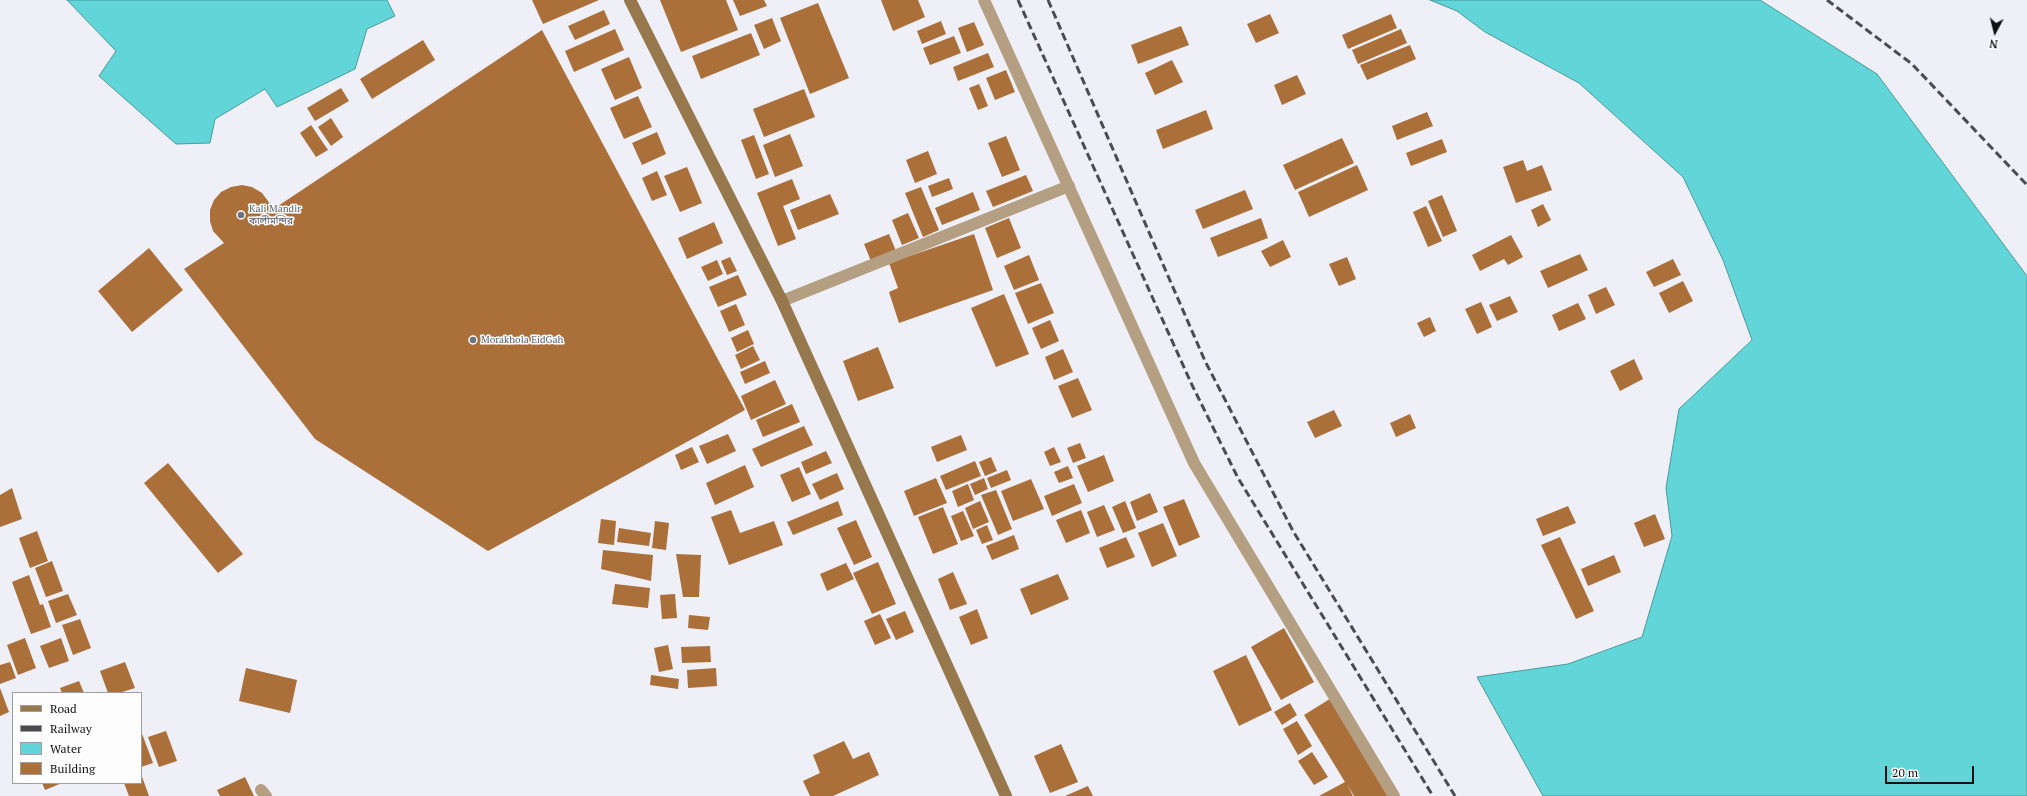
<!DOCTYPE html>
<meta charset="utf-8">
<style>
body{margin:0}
#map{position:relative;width:2027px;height:796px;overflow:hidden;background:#eeeff7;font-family:"PT Serif",serif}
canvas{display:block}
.legend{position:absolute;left:12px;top:692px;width:130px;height:92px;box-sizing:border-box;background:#fdfdfe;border:1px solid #9e9ea0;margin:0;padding:5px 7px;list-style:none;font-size:12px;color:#0f1012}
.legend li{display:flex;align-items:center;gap:8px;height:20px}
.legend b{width:20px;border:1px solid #9e9ea0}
.north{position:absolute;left:1975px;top:12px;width:40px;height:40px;-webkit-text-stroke:3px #fdfdfe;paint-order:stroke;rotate:187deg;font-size:11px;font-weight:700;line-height:16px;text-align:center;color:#0f1012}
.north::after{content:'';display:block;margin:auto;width:14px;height:18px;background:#0f1012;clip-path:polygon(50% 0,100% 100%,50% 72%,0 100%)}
.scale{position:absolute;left:1885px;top:766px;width:89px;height:18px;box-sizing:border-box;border:2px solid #0f1012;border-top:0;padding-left:5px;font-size:12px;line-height:14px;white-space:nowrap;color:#0f1012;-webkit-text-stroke:3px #fdfdfe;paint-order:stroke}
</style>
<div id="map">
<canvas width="2027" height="796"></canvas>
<ul class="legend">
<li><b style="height:5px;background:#96784c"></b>Road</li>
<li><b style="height:5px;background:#4b4c4f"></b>Railway</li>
<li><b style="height:11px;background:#62d5d8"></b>Water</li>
<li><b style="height:11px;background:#ab6f39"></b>Building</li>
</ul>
<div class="north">N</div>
<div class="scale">20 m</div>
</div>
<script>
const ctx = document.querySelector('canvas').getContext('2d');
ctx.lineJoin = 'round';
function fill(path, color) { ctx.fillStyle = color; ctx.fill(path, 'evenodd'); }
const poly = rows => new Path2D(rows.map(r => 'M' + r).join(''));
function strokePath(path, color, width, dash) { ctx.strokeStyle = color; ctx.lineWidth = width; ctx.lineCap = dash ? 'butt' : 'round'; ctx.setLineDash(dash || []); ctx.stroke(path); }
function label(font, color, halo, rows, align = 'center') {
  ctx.font = font + ' "PT Serif","Noto Sans Bengali",serif'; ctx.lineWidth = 3; ctx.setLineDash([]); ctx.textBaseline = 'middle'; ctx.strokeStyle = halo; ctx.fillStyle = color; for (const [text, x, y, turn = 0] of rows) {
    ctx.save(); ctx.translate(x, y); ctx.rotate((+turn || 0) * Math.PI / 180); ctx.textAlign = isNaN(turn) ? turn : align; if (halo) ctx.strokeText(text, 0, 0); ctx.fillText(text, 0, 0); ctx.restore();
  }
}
const water = poly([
 [67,0,387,0,395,16,367,29,355,69,277,107,265,89,215,119,210,143,176,144,99,76,116,51,67,0],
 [1430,0,1760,0,1877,74,2027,276,2027,796,1543,796,1477,677,1568,664,1642,637,1672,536,1666,488,1679,409,1752,340,1723,260,1683,177,1579,83,1485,32,1457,11,1430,0]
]);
const building = poly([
 [532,0,599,0,543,24],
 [660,0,726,0,738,30,681,52],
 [733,0,764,0,767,6,740,16],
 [881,0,918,0,925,17,893,31],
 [818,3,849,78,810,94,780,18],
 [604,10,610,24,575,40,568,26],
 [1270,14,1279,33,1256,43,1247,24],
 [1391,14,1397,28,1348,49,1342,35],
 [772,18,781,41,764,49,754,25],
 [941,21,946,34,922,44,917,31],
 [974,22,984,45,967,52,958,28],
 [1181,26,1189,45,1138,64,1131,45],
 [615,29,624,50,574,72,565,51],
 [1401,29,1407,43,1358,64,1352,50],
 [542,30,745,410,488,551,315,439,184,269,224,243,213,231,210,221,210,210,214,200,221,192,231,187,242,185,252,187,262,193,268,201,272,210],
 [751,33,760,55,701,79,692,56],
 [954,36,961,53,930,65,923,48],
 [423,40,435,60,372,99,360,79],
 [1410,45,1416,59,1367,80,1360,65],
 [988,53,994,67,958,81,953,67],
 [629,57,642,88,615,100,601,69],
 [1172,60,1183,82,1155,95,1145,73],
 [1006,70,1015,92,995,100,986,78],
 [1297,75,1306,94,1282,105,1274,85],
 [979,84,988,106,978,110,969,88],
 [341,88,349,101,315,121,307,108],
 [804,89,815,117,764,137,753,109],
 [638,96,652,127,624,139,610,108],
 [1206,110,1213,129,1163,149,1156,130],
 [1427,112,1433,126,1397,140,1392,126],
 [331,118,343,137,331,146,318,127],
 [311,125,328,150,316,157,300,133],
 [657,132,666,154,642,165,632,143],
 [790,134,803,166,775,177,763,145],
 [754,135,769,174,756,179,741,140],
 [1006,136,1020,170,1002,177,988,143],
 [1342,138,1354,163,1295,190,1283,165],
 [1442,139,1447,152,1411,166,1406,153],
 [928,151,937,174,915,183,906,160],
 [1523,160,1527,171,1542,165,1552,190,1516,203,1503,167],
 [1357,165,1368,190,1309,217,1298,192],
 [687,167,702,203,680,212,664,176],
 [657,171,667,195,652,201,642,178],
 [1026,175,1033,191,993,207,986,191],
 [949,178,953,189,932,197,928,186],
 [792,179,800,199,783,206,796,239,778,246,757,193],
 [921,187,939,230,923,237,905,193],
 [1245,190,1253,209,1203,229,1195,210],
 [973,192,980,210,942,225,935,208],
 [830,194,839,214,798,230,790,210],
 [1442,195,1457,231,1443,237,1428,201],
 [1543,204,1551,220,1538,227,1531,210],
 [1426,206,1442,241,1428,247,1413,212],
 [908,213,919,238,902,245,892,220],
 [1009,218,1021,248,997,258,985,228],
 [1261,218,1268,238,1218,257,1210,238],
 [714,222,723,243,687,259,678,238],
 [889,234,896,251,871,261,864,244],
 [974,234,993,290,899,323,889,292,898,288,889,263],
 [1511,235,1523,257,1508,265,1504,259,1480,271,1472,255],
 [1283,240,1291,257,1270,267,1261,251],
 [149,248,183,290,132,332,98,291],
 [1580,254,1588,270,1548,288,1540,271],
 [1029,255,1039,280,1014,290,1004,266],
 [730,257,737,271,727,275,721,261],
 [1347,257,1356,279,1339,286,1329,264],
 [1673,259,1681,275,1654,287,1646,272],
 [717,260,723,274,708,281,701,267],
 [738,275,747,295,718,307,709,287],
 [1683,281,1693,301,1669,313,1659,293],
 [1041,283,1054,313,1028,324,1015,293],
 [1606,287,1615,305,1596,314,1588,295],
 [1004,294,1029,354,996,367,971,308],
 [1510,296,1518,312,1497,321,1489,305],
 [1481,302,1492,327,1477,334,1465,309],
 [1578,303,1586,319,1559,331,1552,315],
 [736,304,745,325,729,332,720,311],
 [1430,317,1436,331,1424,337,1417,323],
 [1050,320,1059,341,1041,349,1032,328],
 [748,330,754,344,737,352,731,338],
 [753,346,760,360,741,369,735,355],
 [878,347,894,388,858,401,843,361],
 [1063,349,1073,372,1054,380,1045,357],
 [1634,359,1643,379,1620,391,1610,371],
 [765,361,770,373,745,384,740,372],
 [1078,378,1092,410,1072,418,1058,386],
 [775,380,786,404,751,420,741,396],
 [792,404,800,422,763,437,756,420],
 [1334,410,1342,426,1315,438,1307,422],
 [1410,414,1416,428,1396,437,1390,423],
 [804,426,813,445,761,467,752,449],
 [728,434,736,451,707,464,699,446],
 [961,435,967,450,937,462,931,447],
 [1080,443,1086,458,1073,463,1067,448],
 [692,447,699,462,681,470,675,455],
 [1054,447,1061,462,1050,466,1044,452],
 [826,451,832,463,806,474,801,462],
 [1104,455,1114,481,1088,492,1077,466],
 [991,457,997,471,985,476,979,462],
 [975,461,981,476,946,490,940,476],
 [168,463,243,554,218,573,144,483],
 [745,465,754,487,715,505,706,483],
 [1068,466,1073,478,1059,483,1054,472],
 [799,467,811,494,792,502,780,475],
 [1007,470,1011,480,991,488,987,478],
 [837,473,844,489,820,500,812,484],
 [936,478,947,503,914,516,904,491],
 [984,478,988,489,975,495,970,484],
 [1031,479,1044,509,1013,521,1001,491],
 [968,484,974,500,958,507,952,491],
 [1074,484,1082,503,1052,516,1044,496],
 [12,488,22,519,0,527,0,495],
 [996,490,1012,529,998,535,981,495],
 [1150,493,1158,512,1137,521,1130,502],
 [1184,499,1200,537,1179,546,1163,507],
 [838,501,843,515,793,535,787,522],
 [980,501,989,522,973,529,965,508],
 [1125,501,1136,528,1123,533,1112,507],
 [1104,505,1115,530,1097,537,1087,512],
 [1568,506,1576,523,1543,536,1536,519],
 [943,507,958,544,933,554,918,517],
 [731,510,740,533,774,521,783,545,729,565,711,517],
 [1081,510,1090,533,1066,543,1056,520],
 [963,511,974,536,961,541,951,516],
 [1655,514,1665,539,1644,547,1634,523],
 [601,519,616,521,614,545,598,543],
 [856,520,872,557,854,565,837,528],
 [655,521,669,523,666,550,652,548],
 [1163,523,1177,556,1152,567,1138,533],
 [987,525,993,540,982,544,976,530],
 [619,528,651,533,649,546,617,542],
 [37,531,48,561,30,568,19,538],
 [1014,535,1019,549,992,560,986,546],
 [1126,537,1135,557,1107,568,1099,548],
 [1560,537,1594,611,1576,619,1541,545],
 [603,550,653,555,651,581,601,569],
 [676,554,701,555,699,597,683,597],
 [1614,555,1621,572,1588,586,1581,569],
 [52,561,63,591,46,597,35,568],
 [878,562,896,604,872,614,853,573],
 [846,563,854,579,827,591,820,574],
 [953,572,967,604,950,610,938,579],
 [1058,574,1069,599,1031,615,1020,589],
 [29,575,40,605,27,610,43,604,51,627,31,634,12,582],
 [615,584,650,588,648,608,612,604],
 [68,594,77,615,56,623,48,601],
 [675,594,677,618,662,619,660,595],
 [977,609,988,638,971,645,959,617],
 [905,611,914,632,896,640,886,619],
 [880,614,891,638,875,645,864,621],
 [689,615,710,617,708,630,688,628],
 [80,619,91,648,73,655,62,625],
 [1284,628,1314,682,1281,700,1251,647],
 [25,638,36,668,18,675,7,645],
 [61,638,69,661,49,668,40,646],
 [668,645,673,669,659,672,654,648],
 [710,646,711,662,682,663,681,647],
 [1246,655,1272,710,1239,726,1213,671],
 [10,662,16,678,0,684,0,665],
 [125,662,135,688,119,693,108,693,100,671],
 [246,668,297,680,290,713,239,701],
 [716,668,717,686,688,688,687,670],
 [651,675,679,679,678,689,650,685],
 [79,681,84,693,62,693,60,688],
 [0,688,9,712,0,716],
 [1333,697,1393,796,1354,796,1347,784,1353,796,1319,796,1345,782,1304,715],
 [1290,703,1297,715,1282,725,1274,712],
 [1297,721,1312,746,1298,755,1283,729],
 [141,731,153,763,141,767],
 [166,731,177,761,159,767,148,737],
 [844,741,853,759,869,752,879,775,833,796,810,796,803,781,820,773,813,755],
 [1061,744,1078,782,1050,793,1034,756],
 [1312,752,1328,777,1314,785,1298,761],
 [141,774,149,796,129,796,124,783,141,783],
 [245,777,254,796,220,796,217,790],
 [42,783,62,783,45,790],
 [1088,786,1093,796,1065,796]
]);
const street = poly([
 [984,0,1194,463,1394,796],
 [782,301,1069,186],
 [261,790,266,796]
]);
const secondary = poly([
 [630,0,782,301,1006,796]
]);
const rail = poly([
 [1018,0,1192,385,1238,478,1433,796],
 [1048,0,1205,361,1293,531,1455,796],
 [1827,0,1912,64,2027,185]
]);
const markers = [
 [241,215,4,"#6b7280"],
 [473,340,4,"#6b7280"]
];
const worshipNames = [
 ["Kali Mandir",249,209],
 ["কালীমন্দির",249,221],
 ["Morakhola EidGah",481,340]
];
fill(water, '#62d5d8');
strokePath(water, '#499a9d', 1);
fill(building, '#ab6f39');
strokePath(street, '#b49f82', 12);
strokePath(secondary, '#96784c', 12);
strokePath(rail, '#4b4c4f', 3, [8, 4]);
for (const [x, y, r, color] of markers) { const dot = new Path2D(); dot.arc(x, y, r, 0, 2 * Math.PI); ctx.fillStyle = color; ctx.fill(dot); strokePath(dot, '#fdfdfe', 1.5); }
label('10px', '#5b616d', '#fdfdfe', worshipNames, 'left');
</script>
